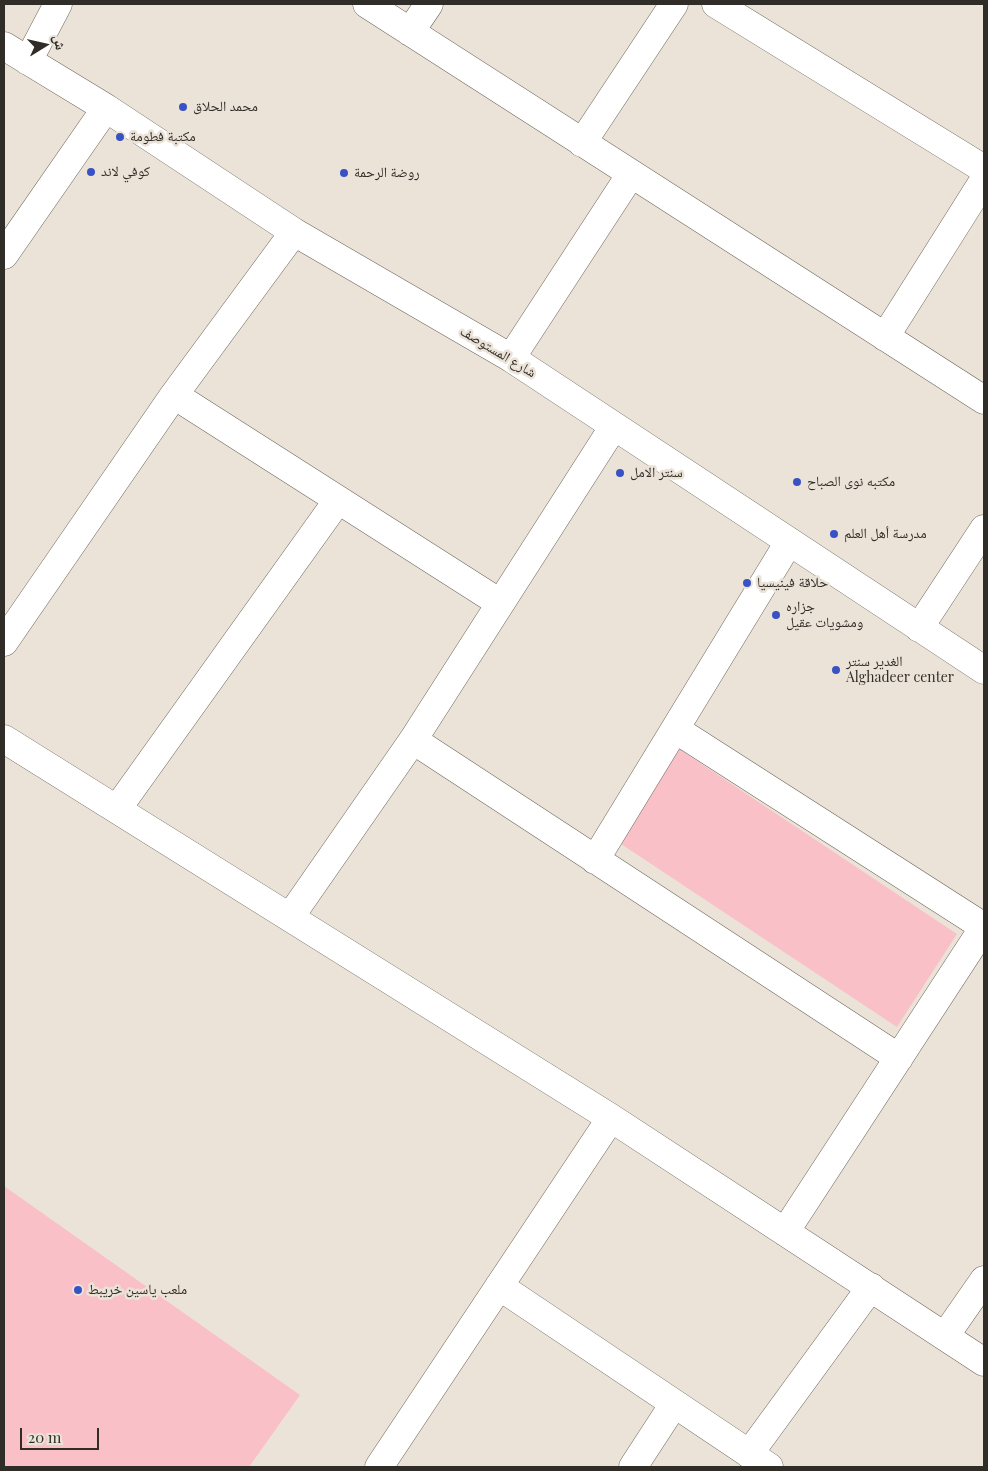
<!DOCTYPE html>
<meta charset="utf-8">
<style>
body{margin:0}
#map{position:relative;width:988px;height:1471px;overflow:hidden;background:#ece3d8;font-family:"Playfair Display","Noto Naskh Arabic",serif}
canvas{display:block}
.frame{position:absolute;inset:0;border:5px solid #302d28;pointer-events:none}
.north{position:absolute;left:20px;top:20px;width:50px;height:50px;-webkit-text-stroke:4px #ece3d8;paint-order:stroke;rotate:80deg;font-size:14px;font-weight:700;line-height:20px;text-align:center;color:#302d28}
.north::after{content:'';display:block;margin:auto;width:18px;height:22px;background:#302d28;clip-path:polygon(50% 0,100% 100%,50% 72%,0 100%)}
.scale{position:absolute;left:20px;top:1428px;width:79px;height:22px;box-sizing:border-box;border:2px solid #302d28;border-top:0;padding-left:6px;font-size:15px;line-height:18px;white-space:nowrap;color:#302d28;-webkit-text-stroke:4px #ece3d8;paint-order:stroke}
</style>
<div id="map">
<canvas width="988" height="1471"></canvas>
<div class="frame"></div>
<div class="north">ش</div>
<div class="scale">20 m</div>
</div>
<script>
const ctx = document.querySelector('canvas').getContext('2d');
ctx.lineJoin = 'round';
function fill(path, color) { ctx.fillStyle = color; ctx.fill(path, 'evenodd'); }
const poly = rows => new Path2D(rows.map(r => 'M' + r).join(''));
function strokePath(path, color, width, dash) { ctx.strokeStyle = color; ctx.lineWidth = width; ctx.lineCap = dash ? 'butt' : 'round'; ctx.setLineDash(dash || []); ctx.stroke(path); }
function label(font, color, halo, rows, align = 'center') {
  ctx.font = font + ' "Playfair Display","Noto Naskh Arabic",serif'; ctx.lineWidth = 5; ctx.setLineDash([]); ctx.textBaseline = 'middle'; ctx.strokeStyle = halo; ctx.fillStyle = color; for (const [text, x, y, turn = 0] of rows) {
    ctx.save(); ctx.translate(x, y); ctx.rotate((+turn || 0) * Math.PI / 180); ctx.textAlign = isNaN(turn) ? turn : align; if (halo) ctx.strokeText(text, 0, 0); ctx.fillText(text, 0, 0); ctx.restore();
  }
}
const green = poly([
 [679,749,957,934,897,1027,618,842],
 [4,1186,300,1395,249,1467,4,1467]
]);
const minor = poly([
 [367,4,984,400],
 [716,4,984,169],
 [410,32,429,4],
 [4,46,106,108,294,232,511,358,984,670],
 [28,61,58,4],
 [582,143,674,4],
 [4,255,106,108],
 [885,337,984,180],
 [511,358,631,174],
 [174,395,500,603],
 [919,628,984,529],
 [4,642,174,395,294,232],
 [675,729,984,927],
 [4,739,611,1118,984,1362],
 [413,740,899,1058],
 [117,809,338,500],
 [595,860,789,542],
 [290,917,413,740,614,426],
 [785,1232,984,927],
 [499,1286,769,1467],
 [945,1336,984,1280],
 [749,1454,871,1287],
 [379,1467,611,1118],
 [633,1467,674,1404]
]);
const markers = [
 [183,107,5,"#3851c3"],
 [120,137,5,"#3851c3"],
 [91,172,5,"#3851c3"],
 [344,173,5,"#3851c3"],
 [620,473,5,"#3851c3"],
 [797,482,5,"#3851c3"],
 [834,534,5,"#3851c3"],
 [747,583,5,"#3851c3"],
 [776,615,5,"#3851c3"],
 [836,670,5,"#3851c3"],
 [78,1290,5,"#3851c3"]
];
const poiNames = [
 ["محمد الحلاق",193,107],
 ["مكتبة فطومة",130,137],
 ["كوفي لاند",101,172],
 ["روضة الرحمة",354,173],
 ["سنتر الامل",630,473],
 ["مكتبه نوى الصباح",807,482],
 ["مدرسة أهل العلم",844,534],
 ["حلاقة فينيسيا",757,583],
 ["جزاره",786,607],
 ["ومشويات عقيل",786,623],
 ["الغدير سنتر",846,662],
 ["Alghadeer center",846,678],
 ["ملعب ياسين خريبط",88,1290]
];
const streetNames = [
 ["شارع المستوصف",498,352,31]
];
fill(green, '#f9c0c8');
strokePath(minor, '#6f675d', 29);
strokePath(minor, '#fff', 28);
for (const [x, y, r, color] of markers) { const dot = new Path2D(); dot.arc(x, y, r, 0, 2 * Math.PI); ctx.fillStyle = color; ctx.fill(dot); strokePath(dot, '#ece3d8', 2); }
label('14px', '#302d28', '#ece3d8', poiNames, 'left');
label('14px', '#302d28', '#ece3d8', streetNames);
</script>
